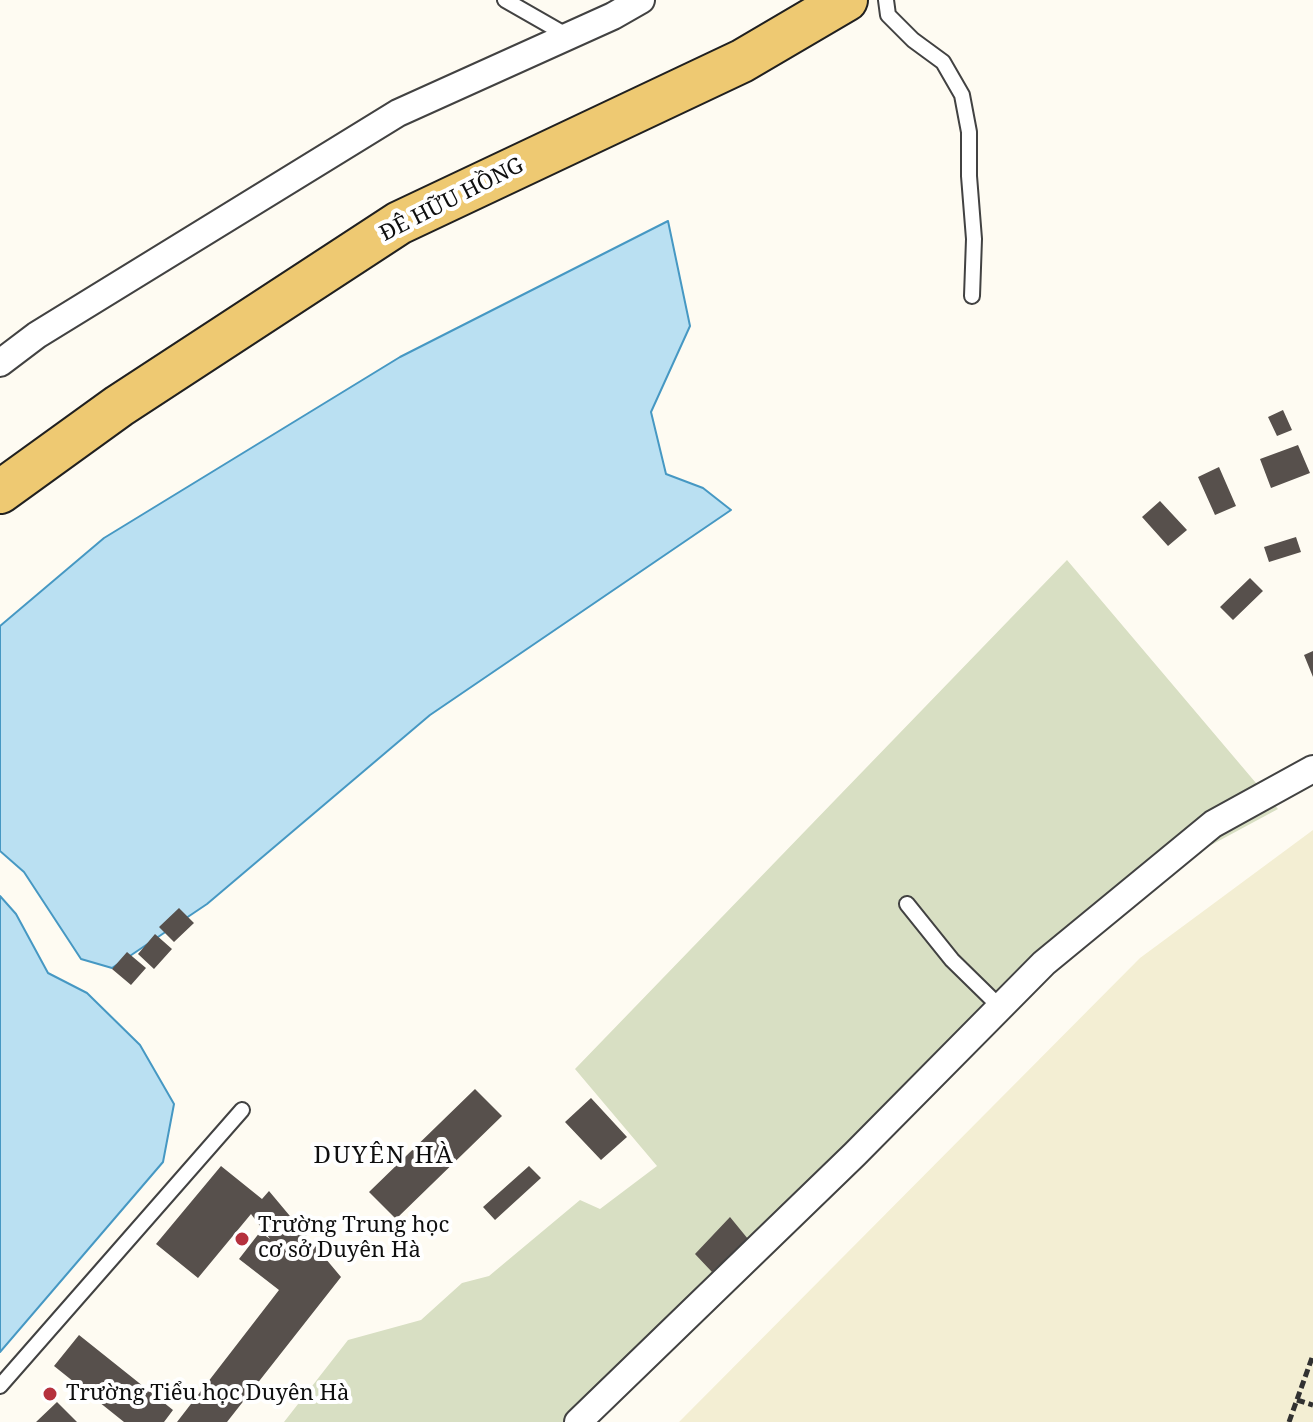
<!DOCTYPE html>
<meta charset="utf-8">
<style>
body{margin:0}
canvas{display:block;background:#fefbf2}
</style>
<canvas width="1313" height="1422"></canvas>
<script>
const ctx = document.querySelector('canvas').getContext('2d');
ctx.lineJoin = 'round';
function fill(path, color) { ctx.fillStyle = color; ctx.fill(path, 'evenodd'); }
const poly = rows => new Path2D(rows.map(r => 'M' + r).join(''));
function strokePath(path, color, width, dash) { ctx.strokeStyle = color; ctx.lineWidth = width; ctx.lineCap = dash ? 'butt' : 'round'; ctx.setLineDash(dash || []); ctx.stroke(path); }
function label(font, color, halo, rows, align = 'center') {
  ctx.font = font + ' "Noto Serif",serif'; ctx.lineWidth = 8; ctx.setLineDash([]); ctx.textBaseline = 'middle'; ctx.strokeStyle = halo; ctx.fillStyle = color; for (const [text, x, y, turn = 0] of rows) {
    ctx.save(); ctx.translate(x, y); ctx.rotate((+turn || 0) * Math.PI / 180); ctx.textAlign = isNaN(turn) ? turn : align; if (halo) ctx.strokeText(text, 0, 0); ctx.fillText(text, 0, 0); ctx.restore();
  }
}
const farmland = poly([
 [1313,830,1313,1422,679,1422,1140,958]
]);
const cemetery = poly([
 [1067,560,1278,809,1109,900,577,1422,284,1422,348,1340,421,1320,462,1283,489,1276,580,1200,600,1209,657,1166,575,1069]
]);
const water = poly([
 [668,221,690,326,651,412,666,474,703,488,731,510,430,715,207,904,112,968,81,959,24,872,0,851,0,626,104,538,400,357,668,221],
 [0,896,16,914,48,973,87,993,140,1045,174,1104,163,1162,0,1352,0,896]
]);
const building = poly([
 [1283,410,1292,430,1277,436,1268,417],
 [1298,445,1310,473,1271,488,1260,459],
 [1219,467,1236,506,1215,515,1198,477],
 [1160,501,1187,530,1168,546,1142,517],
 [1296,537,1301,552,1269,562,1264,547],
 [1250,578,1263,591,1233,620,1220,607],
 [1313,651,1313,677,1304,655],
 [179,908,194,923,174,942,159,927],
 [155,934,172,949,154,969,138,954],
 [127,952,146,968,131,985,112,969],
 [475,1089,502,1116,396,1219,369,1192],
 [591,1098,627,1137,601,1160,565,1122],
 [221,1166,262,1199,269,1191,341,1277,227,1422,177,1422,279,1290,239,1259,260,1232,270,1239,251,1214,198,1278,156,1244],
 [529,1166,541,1178,495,1220,483,1207],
 [730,1217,748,1239,712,1272,695,1254],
 [79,1335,173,1410,164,1422,124,1422,54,1366],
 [57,1402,77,1422,36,1422]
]);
const path = poly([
 [1297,1400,1313,1405],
 [1289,1422,1313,1355]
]);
const lane = poly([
 [505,0,568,36],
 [886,0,888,15,913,40,943,62,962,95,969,132,969,176,974,239,972,296],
 [907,904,952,960,1000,1007],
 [0,1386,242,1110]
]);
const street = poly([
 [0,363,37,335,398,113,613,16,641,0],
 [578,1422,855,1154,1044,963,1213,824,1313,769]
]);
const primary = poly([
 [0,492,119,406,399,223,742,61,846,0]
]);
const markers = [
 [242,1239,8,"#b5313e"],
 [50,1394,8,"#b5313e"]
];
const streetNames = [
 ["ĐÊ HỮU HỒNG",452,200,-27]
];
const poiNames = [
 ["Trường Trung học",258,1226],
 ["cơ sở Duyên Hà",258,1251],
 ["Trường Tiểu học Duyên Hà",66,1394]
];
const neighbourhoodNames = [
 ["DUYÊN HÀ",384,1156]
];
fill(farmland, '#f3eed3');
fill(cemetery, '#d8dfc3');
fill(water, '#bae0f2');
strokePath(water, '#4698c3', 2);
fill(building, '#57504c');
strokePath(lane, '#424242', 18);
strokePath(street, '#424242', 30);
strokePath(primary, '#202020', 46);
strokePath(path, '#313131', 5, [8, 4]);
strokePath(lane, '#fff', 14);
strokePath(street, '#fff', 26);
strokePath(primary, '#eec972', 42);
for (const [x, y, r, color] of markers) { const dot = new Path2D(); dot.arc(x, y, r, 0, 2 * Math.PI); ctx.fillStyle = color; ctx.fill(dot); strokePath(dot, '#fff', 3); }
label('22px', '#0f0f0f', '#fff', streetNames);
label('22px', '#0f0f0f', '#fff', poiNames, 'left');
ctx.letterSpacing = '2px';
label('24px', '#0f0f0f', '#fff', neighbourhoodNames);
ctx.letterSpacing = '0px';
</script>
